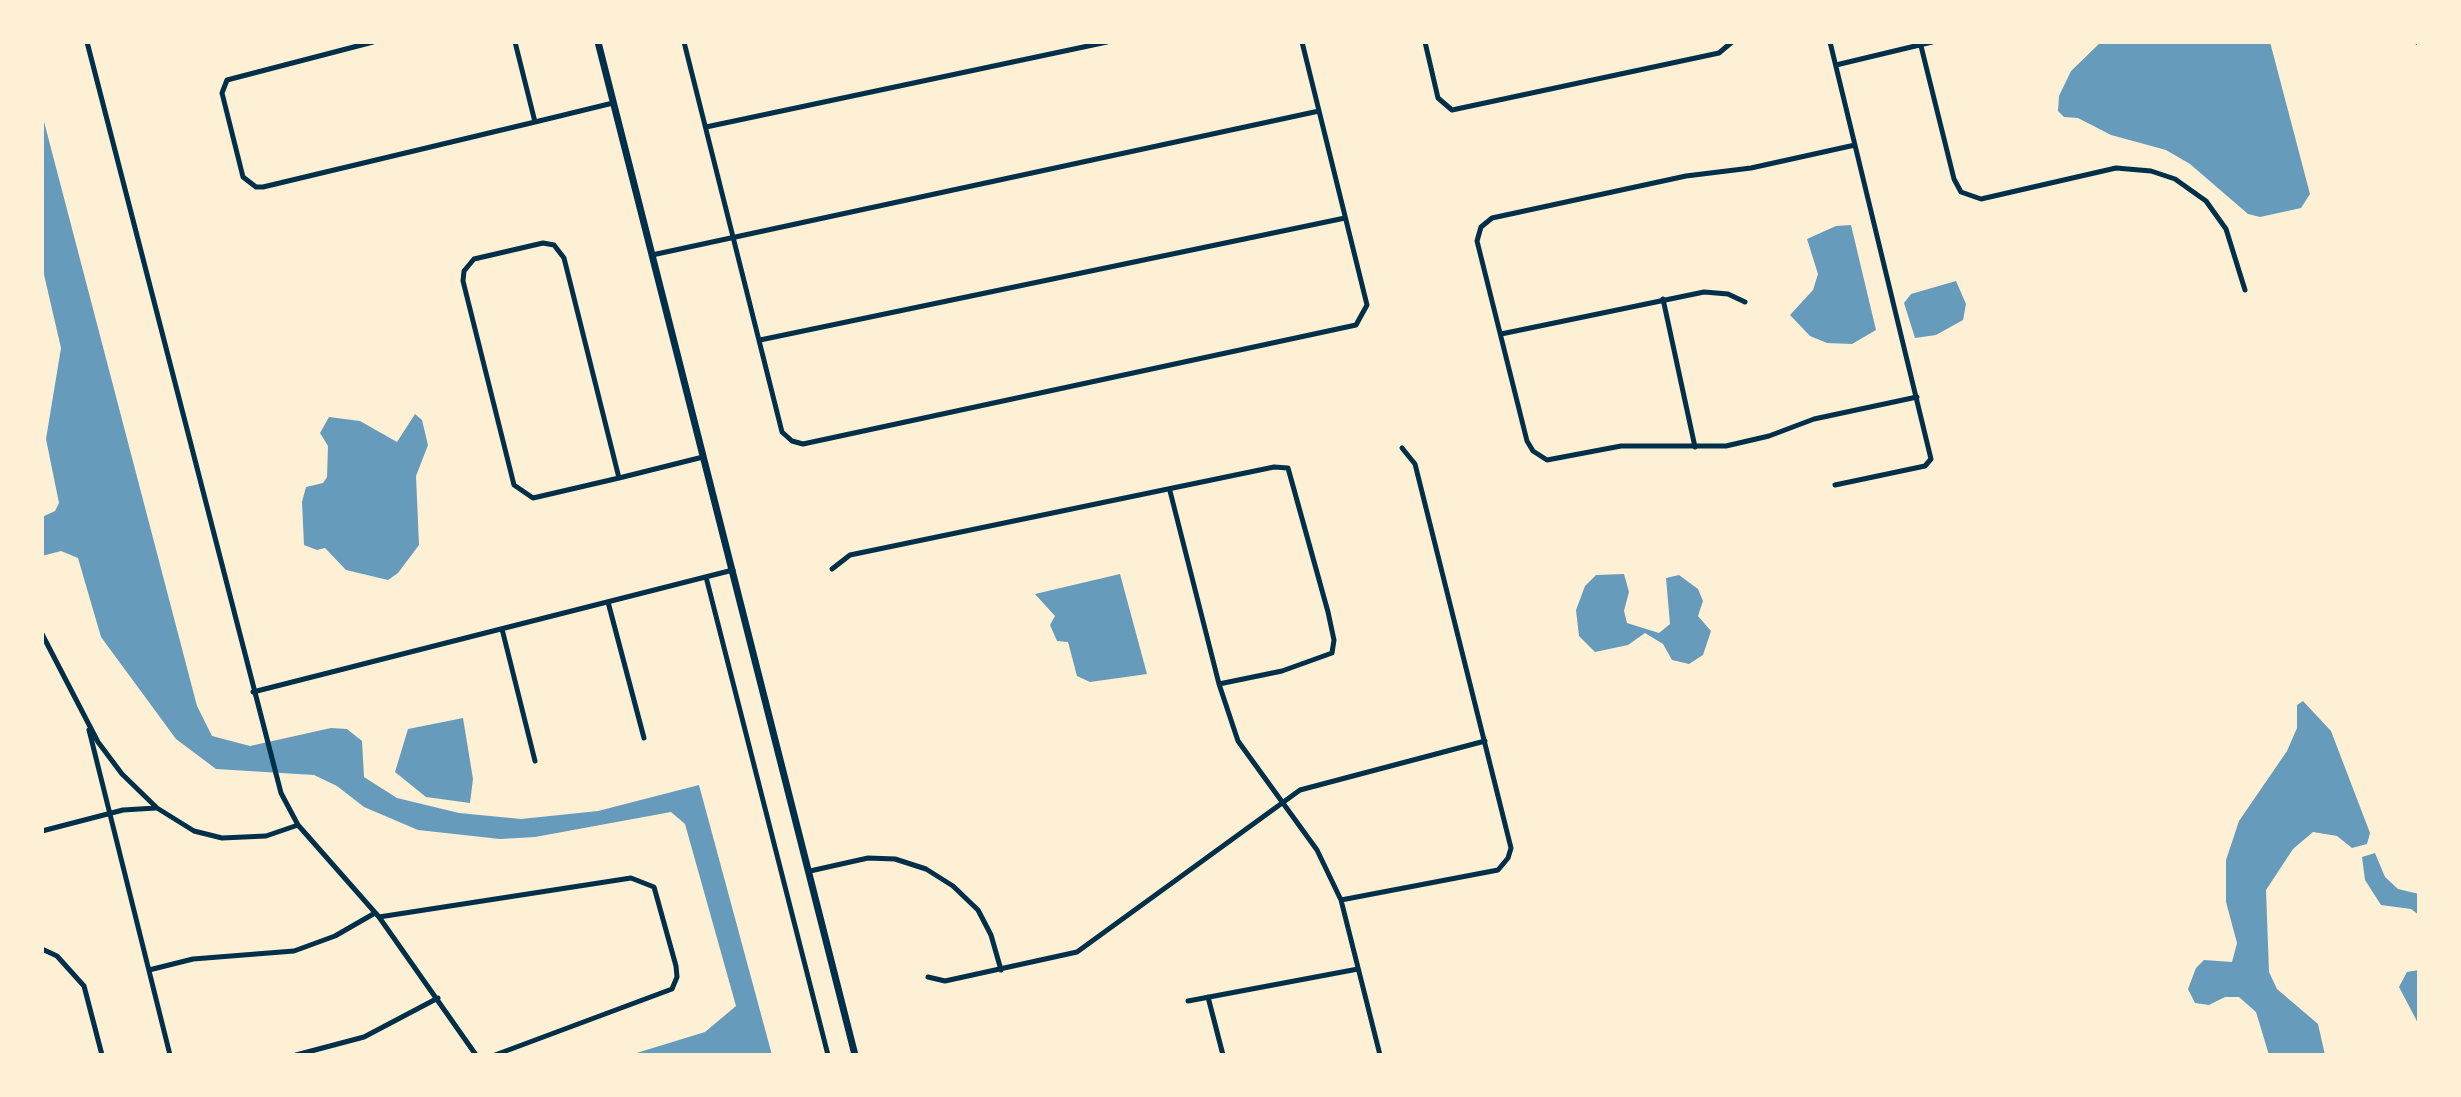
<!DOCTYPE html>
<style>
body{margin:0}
#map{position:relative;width:2461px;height:1097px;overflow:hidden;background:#fdf0d5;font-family:"IBM Plex Sans",sans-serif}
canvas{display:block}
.frame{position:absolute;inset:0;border:44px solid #fdf0d5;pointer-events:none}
</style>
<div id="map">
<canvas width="2461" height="1097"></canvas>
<div class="frame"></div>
</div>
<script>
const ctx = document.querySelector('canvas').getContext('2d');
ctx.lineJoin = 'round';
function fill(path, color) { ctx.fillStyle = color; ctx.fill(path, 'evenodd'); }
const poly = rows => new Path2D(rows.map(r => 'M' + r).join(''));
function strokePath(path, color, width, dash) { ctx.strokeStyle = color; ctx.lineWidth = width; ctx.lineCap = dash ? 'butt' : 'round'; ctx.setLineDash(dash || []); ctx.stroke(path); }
const water = poly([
 [2101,42,2270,42,2310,194,2301,208,2260,217,2248,214,2190,164,2166,150,2111,135,2078,118,2064,117,2058,111,2059,96,2071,71],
 [42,114,197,706,212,736,250,746,331,728,347,729,362,741,364,777,397,798,459,813,521,819,598,811,699,785,772,1055,630,1055,705,1032,736,1006,685,824,671,812,535,837,500,839,418,830,364,807,337,786,314,775,216,769,176,739,101,637,78,558,61,551,42,556,42,517,55,511,59,503,46,439,61,348,42,266],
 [1851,225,1876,330,1852,344,1827,343,1810,336,1790,315,1813,290,1818,274,1807,239,1836,226],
 [1956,281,1966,304,1963,320,1936,335,1915,338,1904,303,1911,294],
 [415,414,422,420,428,445,416,476,419,545,398,573,388,580,346,570,325,548,317,550,304,545,302,502,306,487,323,483,327,477,328,446,320,433,329,417,360,421,397,442],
 [1120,574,1147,674,1090,682,1077,676,1068,642,1057,641,1050,625,1055,616,1035,594],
 [1624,574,1629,592,1624,611,1627,623,1659,633,1670,624,1666,578,1679,575,1698,589,1703,601,1698,616,1711,631,1703,655,1689,664,1672,660,1663,644,1645,633,1628,645,1595,652,1579,636,1576,610,1585,586,1596,575],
 [2303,701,2331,731,2370,833,2367,844,2352,848,2337,836,2313,832,2293,849,2266,890,2269,972,2277,989,2318,1024,2325,1055,2269,1055,2256,1012,2239,997,2225,997,2209,1005,2195,1003,2188,989,2196,968,2204,960,2232,962,2237,943,2226,902,2226,860,2239,821,2287,751,2297,728,2297,705],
 [463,718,473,779,470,803,426,797,395,772,408,729],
 [2375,853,2385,877,2398,889,2419,894,2419,915,2411,909,2381,905,2365,880,2362,857],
 [2419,970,2419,1025,2399,987,2407,972]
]);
const minor = poly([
 [87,42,281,793,298,825,379,917,476,1055],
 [373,42,227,80,222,93,243,177,256,187,263,187,535,122,515,42],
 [684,42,782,432,792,441,803,444,1356,325,1367,305,1302,42],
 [1425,42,1438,98,1452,110,1719,53,1732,42],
 [1830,42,1931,459,1925,466,1835,485],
 [1920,42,1954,179,1961,192,1981,199,2116,168,2151,171,2175,179,2206,201,2226,229,2245,290],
 [2417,42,2419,43],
 [1836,65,1932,42],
 [535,122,613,103],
 [706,127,1107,42],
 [1855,145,1751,168,1686,176,1492,218,1481,227,1477,241,1527,441,1533,451,1547,460,1621,446,1726,446,1769,436,1814,419,1917,397],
 [543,243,554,245,564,258,619,478,533,498,514,485,463,281,464,271,474,259,543,243],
 [652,255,1319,111],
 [1663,299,1695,447],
 [1501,334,1704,292,1728,294,1745,302],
 [760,340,1345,218],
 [619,478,703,457],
 [1170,491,1219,684,1238,741,1317,850,1341,900,1380,1055],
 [832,569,850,555,1274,467,1288,468,1328,612,1334,640,1332,653,1282,671,1219,684],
 [706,577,828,1055],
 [608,602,644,738],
 [502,629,535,761],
 [42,634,98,742,122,774,157,808,194,831,222,838,266,836,298,825],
 [253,692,733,570],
 [89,730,170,1055],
 [42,831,123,810,156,808],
 [810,871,868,858,895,859,926,869,953,886,978,910,991,935,1001,970],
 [1341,900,1498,870,1508,858,1511,848,1415,464,1402,448],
 [379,917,631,878,654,887,676,966,677,977,672,989,495,1055],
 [42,949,57,956,84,986,102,1055],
 [149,970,193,959,294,951,335,936,375,913],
 [928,977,945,981,1077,952,1300,790,1485,741],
 [1208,997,1223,1055],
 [1188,1001,1358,969],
 [296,1055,364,1037,438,998]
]);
const tertiary = poly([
 [598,42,855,1055]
]);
fill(water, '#669bbc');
strokePath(minor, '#003049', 5);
strokePath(tertiary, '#003049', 7);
</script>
